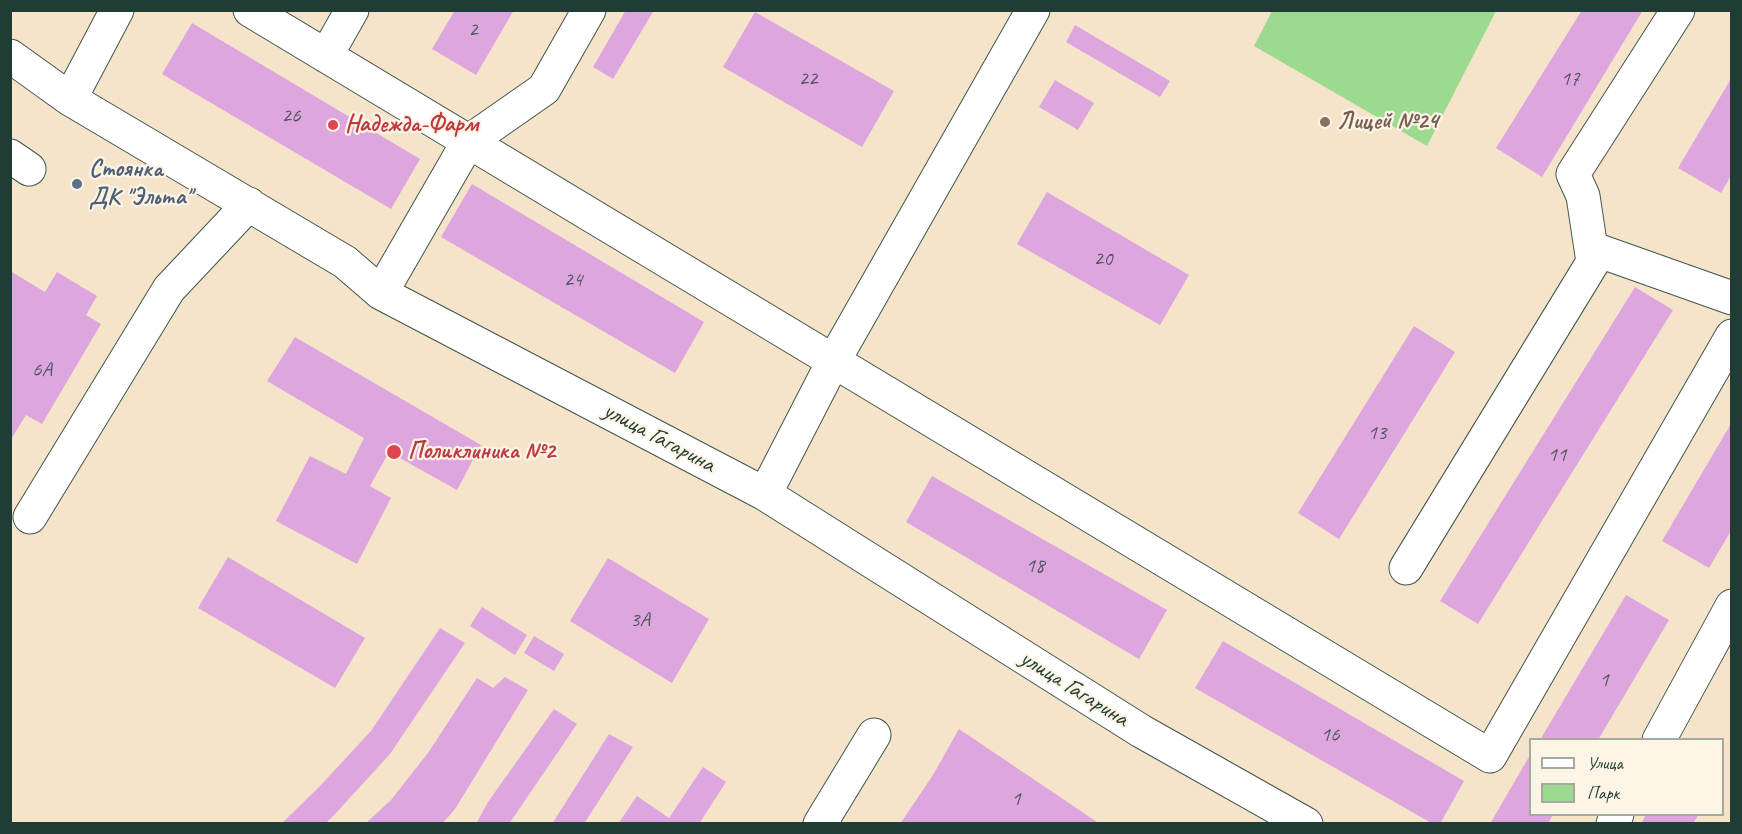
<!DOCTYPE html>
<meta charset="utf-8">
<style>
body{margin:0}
#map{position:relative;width:1742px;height:834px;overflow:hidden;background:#f5e4ca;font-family:Caveat,sans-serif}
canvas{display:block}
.frame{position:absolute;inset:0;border:12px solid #1f3d34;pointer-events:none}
.legend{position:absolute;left:1529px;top:738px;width:195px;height:78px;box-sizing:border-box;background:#fcf5e5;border:2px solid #a4ab9e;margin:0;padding:8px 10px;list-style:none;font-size:18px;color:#1f3d34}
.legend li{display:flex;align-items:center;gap:12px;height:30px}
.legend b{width:30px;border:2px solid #a4ab9e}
</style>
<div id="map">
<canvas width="1742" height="834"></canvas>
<div class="frame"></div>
<ul class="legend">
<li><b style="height:8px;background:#fff"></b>Улица</li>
<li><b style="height:16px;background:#9cda8f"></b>Парк</li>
</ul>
</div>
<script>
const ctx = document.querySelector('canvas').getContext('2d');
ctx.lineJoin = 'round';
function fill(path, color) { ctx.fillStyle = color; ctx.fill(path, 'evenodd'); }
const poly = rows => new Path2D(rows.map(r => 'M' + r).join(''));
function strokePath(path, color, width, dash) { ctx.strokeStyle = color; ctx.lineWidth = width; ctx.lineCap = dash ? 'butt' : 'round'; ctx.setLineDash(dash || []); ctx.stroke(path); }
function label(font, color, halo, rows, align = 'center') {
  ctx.font = font + ' Caveat,sans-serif'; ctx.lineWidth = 4.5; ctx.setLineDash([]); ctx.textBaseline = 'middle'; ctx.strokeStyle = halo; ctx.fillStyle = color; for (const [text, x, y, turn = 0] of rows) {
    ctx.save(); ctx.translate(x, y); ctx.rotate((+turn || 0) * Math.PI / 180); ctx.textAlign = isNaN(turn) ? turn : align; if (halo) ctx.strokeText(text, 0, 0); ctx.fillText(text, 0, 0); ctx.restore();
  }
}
const green = poly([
 [1272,11,1272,10,1496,11,1427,146,1254,46]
]);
const building = poly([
 [455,10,514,10,476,75,432,49],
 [626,10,654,10,613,79,593,67],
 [1582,10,1643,10,1542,177,1496,148],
 [755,12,894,91,862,147,723,67],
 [192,23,420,159,391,209,162,74],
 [1075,25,1170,81,1160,97,1066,42],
 [1732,77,1732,174,1721,193,1678,168],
 [1055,80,1094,103,1078,130,1039,107],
 [472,184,704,322,675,373,441,237],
 [1047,192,1189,275,1160,325,1017,244],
 [10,271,45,292,57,272,97,296,86,315,101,324,42,424,26,415,10,441],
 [1635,287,1673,310,1478,624,1440,601],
 [1414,326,1455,352,1339,539,1298,513],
 [295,337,481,445,457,490,389,452,370,486,391,498,357,564,276,521,310,456,346,474,364,438,267,381],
 [1732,422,1732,529,1709,568,1662,541],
 [932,476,1167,610,1139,659,906,522],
 [228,557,365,638,335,688,198,608],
 [608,558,709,619,672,683,570,621],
 [1626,595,1669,620,1598,740,1540,740],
 [482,607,527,635,515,655,470,626],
 [440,628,465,643,390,754,336,813,325,824,281,824,319,787,371,731],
 [534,636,564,654,554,671,524,653],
 [1223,641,1464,781,1440,824,1433,824,1195,688],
 [505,677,528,690,455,809,442,824,365,824,391,800,428,753,477,678,493,688],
 [554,709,577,724,509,824,476,824,488,802],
 [959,729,1100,824,900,824,933,775],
 [609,734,633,747,584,824,552,824],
 [1530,755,1530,814,1553,814,1548,824,1490,824],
 [703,767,726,782,699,824,618,824,637,796,669,818],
 [1646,814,1699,814,1693,824,1641,824]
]);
const minor = poly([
 [250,10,1490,756,1732,336],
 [10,56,70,99,345,262,381,293,765,494,1141,731,1306,824],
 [326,56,352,10],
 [70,99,117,10],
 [10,156,29,169],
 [1591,248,1732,298],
 [381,293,468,142,544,89,589,10],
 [765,494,833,362,1033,10],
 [30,517,169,289,249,204],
 [1406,568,1593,262,1583,196,1573,174,1678,10],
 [1659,740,1732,606],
 [820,824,874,735],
 [1613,824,1617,814]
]);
const markers = [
 [1325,122,6,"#8d6e63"],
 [333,125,6,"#e0444e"],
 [77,184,6,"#5c6f8a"],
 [394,452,8,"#e0444e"]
];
const numberNames = [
 ["2",473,30],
 ["22",808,79],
 ["17",1570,79],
 ["26",291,116],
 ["20",1103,259],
 ["24",573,280],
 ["6А",42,370],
 ["13",1377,433],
 ["11",1557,455],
 ["18",1035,566],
 ["3А",640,620],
 ["1",1604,680],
 ["16",1330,735],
 ["1",1016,799]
];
const educationNames = [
 ["Лицей №24",1337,122]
];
const healthNames = [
 ["Надежда-Фарм",345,125],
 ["Поликлиника №2",408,452]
];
const serviceNames = [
 ["Стоянка",89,170],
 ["ДК \"Эльта\"",89,198]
];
const streetNames = [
 ["улица Гагарина",659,438,28],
 ["улица Гагарина",1074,689,32]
];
fill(green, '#9cda8f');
fill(building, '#dda6de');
strokePath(minor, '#3f564a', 35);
strokePath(minor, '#fff', 33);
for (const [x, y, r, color] of markers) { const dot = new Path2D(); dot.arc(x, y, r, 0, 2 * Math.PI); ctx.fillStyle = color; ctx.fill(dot); strokePath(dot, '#fcf5e5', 2); }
label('21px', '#4e575e', null, numberNames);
label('bold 24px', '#785e54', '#fcf5e5', educationNames, 'left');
label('bold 24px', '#be3a42', '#fcf5e5', healthNames, 'left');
label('bold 24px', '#4e5e75', '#fcf5e5', serviceNames, 'left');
label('24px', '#1f3d34', '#fcf5e5', streetNames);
</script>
